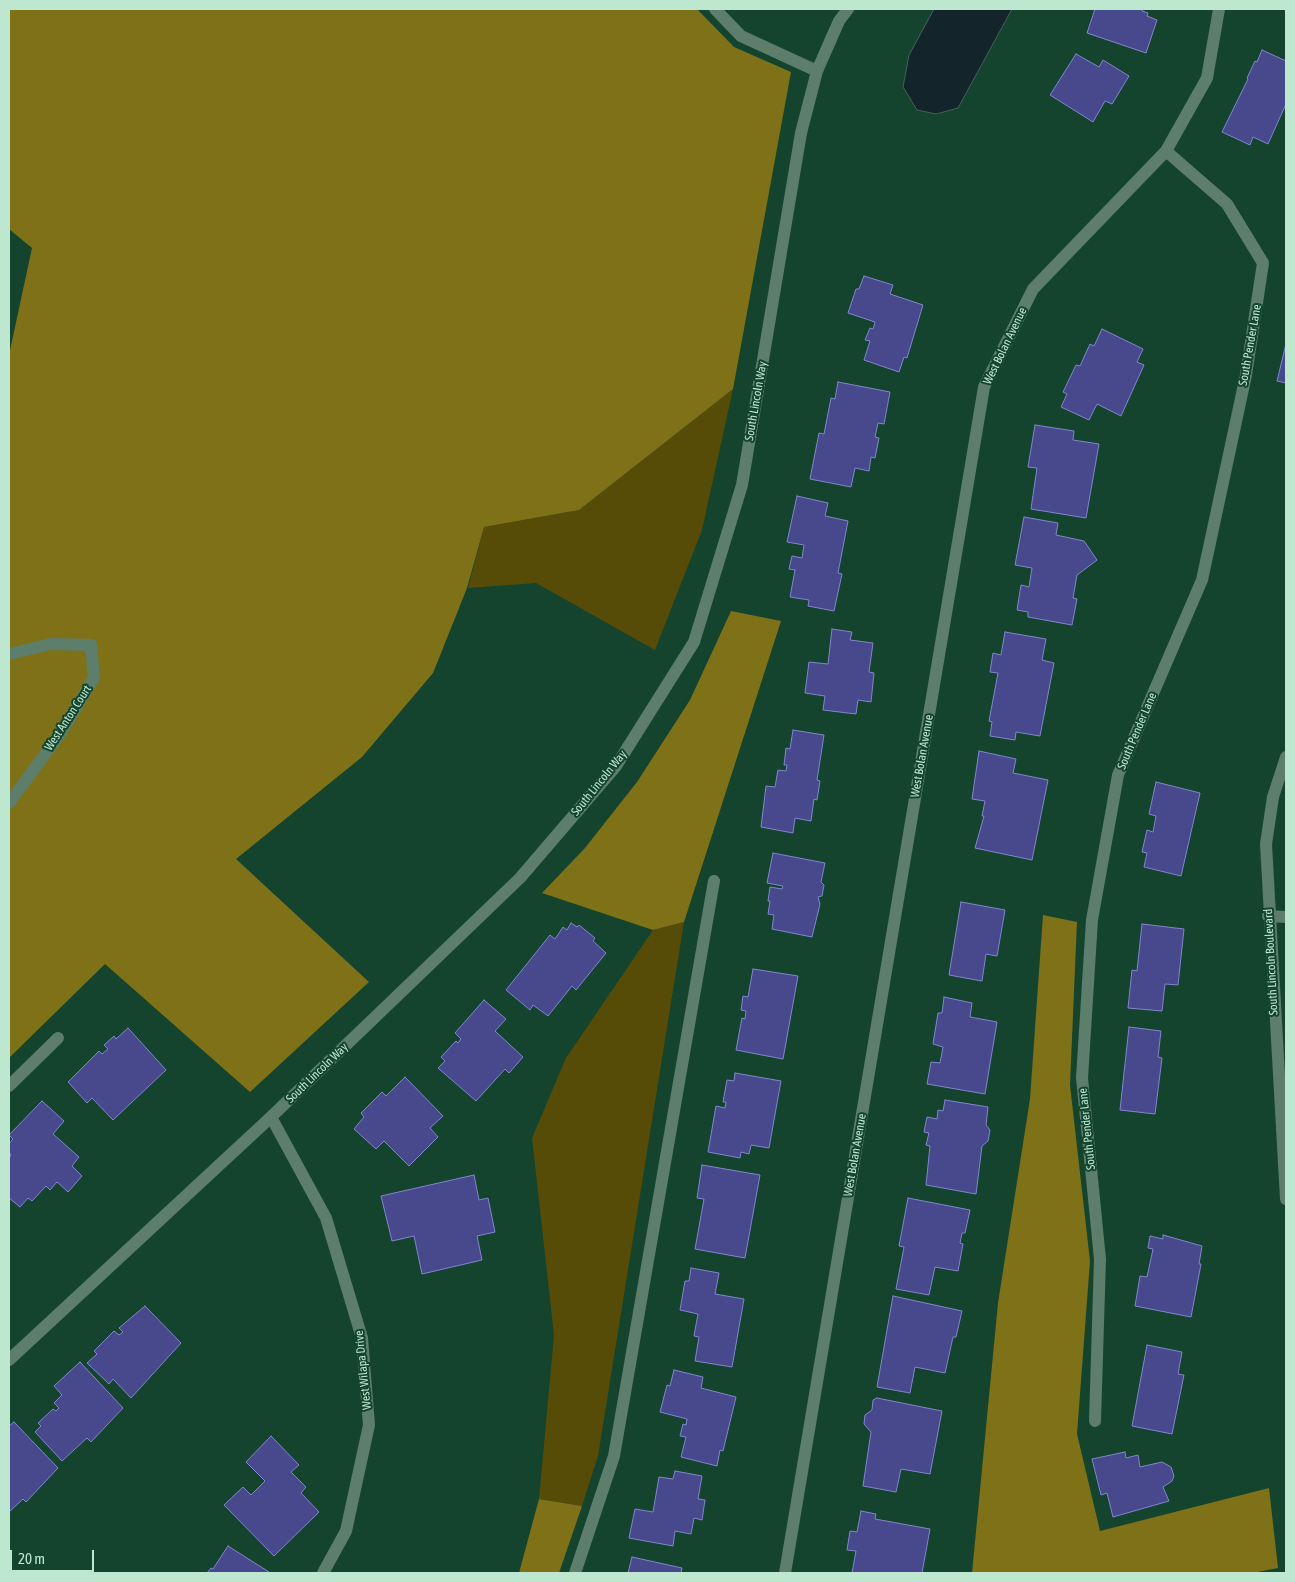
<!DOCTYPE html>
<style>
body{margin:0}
#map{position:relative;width:1295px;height:1582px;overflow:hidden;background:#14442d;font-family:"Asap Condensed",sans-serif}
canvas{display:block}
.frame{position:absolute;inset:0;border:10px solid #bee7cf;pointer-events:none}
.scale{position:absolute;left:10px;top:1550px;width:84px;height:22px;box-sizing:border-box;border:2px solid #bee7cf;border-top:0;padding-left:6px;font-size:15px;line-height:18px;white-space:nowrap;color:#bee7cf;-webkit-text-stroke:4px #14442d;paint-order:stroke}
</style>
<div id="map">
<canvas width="1295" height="1582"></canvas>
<div class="frame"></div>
<div class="scale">20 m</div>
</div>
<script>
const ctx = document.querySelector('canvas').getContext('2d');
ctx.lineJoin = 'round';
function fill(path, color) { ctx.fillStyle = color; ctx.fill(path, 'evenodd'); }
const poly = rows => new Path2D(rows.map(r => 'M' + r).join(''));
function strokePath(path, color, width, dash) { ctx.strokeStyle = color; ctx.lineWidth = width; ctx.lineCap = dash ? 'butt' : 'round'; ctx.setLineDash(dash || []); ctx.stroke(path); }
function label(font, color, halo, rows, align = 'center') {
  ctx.font = font + ' "Asap Condensed",sans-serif'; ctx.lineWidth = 4; ctx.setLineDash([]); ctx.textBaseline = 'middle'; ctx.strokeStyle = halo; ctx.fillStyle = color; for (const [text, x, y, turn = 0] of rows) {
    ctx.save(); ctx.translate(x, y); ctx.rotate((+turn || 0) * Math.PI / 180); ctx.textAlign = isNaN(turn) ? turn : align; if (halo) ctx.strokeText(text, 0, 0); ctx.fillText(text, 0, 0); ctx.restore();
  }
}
const green = poly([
 [733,389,702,530,655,650,536,583,468,588,484,527,579,510],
 [684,922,598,1456,582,1506,539,1499,554,1335,532,1138,566,1058,653,930]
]);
const forest = poly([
 [9,9,697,9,734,47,791,72,733,389,579,510,484,527,467,588,433,673,362,757,236,859,369,982,250,1092,105,964,9,1058,9,355,32,248,9,229],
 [731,611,781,621,684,922,653,930,542,893,585,848,637,782,690,700],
 [1043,915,1077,922,1070,1085,1090,1261,1077,1434,1100,1531,1269,1488,1278,1568,1252,1573,972,1573,998,1303,1030,1099],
 [539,1499,582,1506,559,1573,519,1573]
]);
const water = poly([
 [934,9,1012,9,958,108,936,114,917,110,903,87,909,55,934,9]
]);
const building = poly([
 [1095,9,1143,9,1142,11,1148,13,1147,16,1157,20,1146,53,1087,33,1095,9],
 [1262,50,1286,61,1286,104,1268,144,1253,137,1250,145,1222,132,1248,79,1247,78,1255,61,1257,62,1262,50],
 [1076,54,1099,67,1103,60,1129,76,1112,104,1105,101,1093,122,1050,95,1076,54],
 [864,276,893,285,890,294,923,305,907,358,904,357,899,372,864,360,870,341,865,340,870,328,873,329,875,322,848,313,856,289,859,289,864,276],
 [1102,329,1143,349,1137,362,1144,365,1121,416,1097,404,1089,420,1061,407,1067,394,1063,392,1076,365,1080,366,1090,344,1094,346,1102,329],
 [1286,344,1286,383,1277,381,1286,344],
 [838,382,890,392,884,424,878,423,875,437,879,438,875,458,871,457,869,471,855,468,851,487,810,479,819,433,824,434,831,398,835,399,838,382],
 [1035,425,1074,431,1073,440,1099,444,1086,518,1031,509,1037,468,1028,467,1035,425],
 [797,496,828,503,825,516,848,521,838,573,842,574,834,611,808,606,809,600,790,597,795,570,789,569,792,556,802,558,804,545,787,542,797,496],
 [1024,517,1058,523,1056,535,1084,541,1097,560,1077,575,1073,598,1077,599,1072,625,1028,617,1028,612,1017,610,1021,585,1029,587,1032,568,1015,565,1024,517],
 [832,629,852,632,850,640,873,643,869,672,874,673,871,702,858,700,856,714,823,710,825,696,805,693,809,662,828,664,832,629],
 [1005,632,1046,639,1042,660,1054,663,1040,736,1016,732,1015,740,990,736,992,722,989,721,998,673,990,672,993,653,1001,655,1005,632],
 [793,730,824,735,817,780,820,781,817,800,814,799,811,821,795,818,793,833,761,827,766,786,775,787,778,770,786,771,787,765,784,765,786,748,790,749,793,730],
 [979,751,1016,759,1013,773,1048,780,1032,860,975,848,984,816,982,816,985,801,972,799,979,751],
 [1156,782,1200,793,1181,876,1144,867,1147,853,1142,852,1147,830,1153,832,1156,816,1149,814,1156,782],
 [773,853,825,863,821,882,824,885,822,896,818,897,820,904,812,937,772,929,774,915,768,914,770,901,768,901,770,887,782,889,783,886,767,883,773,853],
 [961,902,1005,910,997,956,986,954,982,981,949,975,961,902],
 [571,923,577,927,579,925,595,938,593,941,606,953,576,990,572,986,548,1016,533,1005,530,1010,506,990,550,935,555,939,563,927,567,930,571,923],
 [1142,924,1184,929,1178,985,1165,984,1162,1011,1128,1008,1132,970,1137,971,1142,924],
 [753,969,798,976,783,1059,736,1050,742,1018,745,1019,746,1011,741,1010,743,996,748,997,753,969],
 [944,997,972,1003,970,1017,997,1022,985,1094,927,1084,931,1062,940,1063,943,1047,933,1044,938,1013,942,1013,944,997],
 [484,1000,506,1019,495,1031,523,1057,509,1073,505,1069,476,1101,438,1068,445,1061,441,1057,456,1041,458,1043,461,1039,455,1033,484,1000],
 [1129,1027,1161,1031,1158,1057,1162,1058,1155,1114,1120,1110,1129,1027],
 [128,1028,166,1070,113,1120,92,1098,87,1103,68,1082,99,1051,102,1054,108,1049,104,1045,114,1036,116,1039,128,1028],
 [735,1073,781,1081,769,1148,751,1145,749,1154,741,1152,740,1158,708,1152,716,1106,725,1108,726,1102,723,1102,727,1080,734,1081,735,1073],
 [405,1077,443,1116,430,1128,438,1137,409,1166,384,1141,376,1149,354,1129,364,1117,361,1113,382,1092,386,1096,405,1077],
 [945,1100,988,1107,986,1125,990,1130,988,1141,982,1146,976,1194,926,1185,930,1146,926,1145,929,1133,924,1132,927,1117,937,1119,938,1110,943,1111,945,1100],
 [42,1101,64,1121,53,1134,79,1157,72,1166,82,1176,68,1192,57,1182,50,1190,46,1186,32,1201,28,1198,20,1207,9,1198,9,1158,11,1155,9,1152,9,1144,13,1139,9,1135,42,1101],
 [702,1165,760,1175,745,1258,695,1249,704,1199,697,1198,702,1165],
 [474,1175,479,1200,488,1198,495,1232,477,1236,482,1260,422,1274,414,1236,392,1241,381,1196,474,1175],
 [908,1198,970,1210,965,1233,962,1233,960,1243,963,1244,958,1271,935,1267,929,1295,896,1289,904,1247,899,1246,908,1198],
 [1163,1235,1202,1246,1199,1264,1201,1264,1191,1317,1135,1306,1140,1276,1147,1277,1153,1249,1148,1248,1150,1236,1163,1239,1163,1235],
 [691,1268,719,1273,715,1294,744,1299,732,1367,695,1361,699,1337,694,1336,698,1314,680,1310,685,1281,689,1281,691,1268],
 [893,1296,962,1311,956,1337,953,1337,945,1373,915,1367,910,1393,877,1387,893,1296],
 [145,1306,181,1343,131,1398,113,1379,109,1384,87,1363,97,1354,94,1351,114,1331,119,1335,123,1332,119,1328,145,1306],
 [1147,1345,1182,1352,1178,1374,1184,1375,1172,1434,1132,1426,1147,1345],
 [80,1362,123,1408,91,1442,87,1438,62,1461,35,1432,41,1426,38,1423,53,1409,56,1411,59,1408,54,1403,62,1395,54,1386,80,1362],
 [674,1370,703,1377,701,1388,736,1397,723,1451,720,1450,717,1466,681,1457,686,1437,680,1436,683,1424,686,1425,687,1419,660,1412,667,1385,670,1386,674,1370],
 [877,1398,942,1411,930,1474,901,1469,896,1492,863,1486,871,1432,864,1424,865,1415,872,1410,873,1400,877,1398],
 [14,1422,58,1468,26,1502,23,1499,9,1512,9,1426,14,1422],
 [271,1436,299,1465,291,1472,306,1487,301,1493,319,1512,274,1556,224,1505,243,1487,251,1495,265,1481,246,1462,271,1436],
 [1125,1452,1126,1458,1138,1455,1140,1467,1162,1462,1171,1467,1174,1476,1172,1481,1163,1487,1169,1501,1113,1517,1107,1493,1101,1495,1092,1459,1125,1452],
 [675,1471,702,1476,698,1499,705,1500,702,1520,694,1518,691,1534,675,1531,673,1546,629,1538,635,1509,653,1512,659,1477,673,1479,675,1471],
 [861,1511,876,1514,875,1519,930,1529,922,1573,852,1573,856,1551,847,1550,850,1531,857,1532,861,1511],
 [228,1546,269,1572,268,1573,207,1573,211,1568,213,1569,228,1546],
 [632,1557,682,1568,681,1573,628,1573,632,1557]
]);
const minor = poly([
 [715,9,741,36,817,71],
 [9,654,51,644,91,645,94,678,60,734,9,803],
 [1286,757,1273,797,1266,844,1286,1199],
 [1268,916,1286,917],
 [9,1086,58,1038],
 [271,1117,326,1218,362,1338,369,1425,346,1531,323,1573],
 [9,1360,271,1117,520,878,616,766,694,642,742,485,801,133,817,71,839,21,848,9],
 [1095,1421,1100,1259,1082,1078,1092,920,1118,775,1202,580,1246,375,1263,263,1227,204,1166,151],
 [575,1573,614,1456,714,881],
 [785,1573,984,387,1033,289,1166,151,1207,78,1219,9]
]);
const streetNames = [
 ["South Pender Lane",1250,345,-80],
 ["West Bolan Avenue",1005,346,-64],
 ["South Lincoln Way",756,401,-80],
 ["West Anton Court",68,718,-57],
 ["South Pender Lane",1137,731,-67],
 ["West Bolan Avenue",922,756,-80],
 ["South Lincoln Way",599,783,-51],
 ["South Lincoln Boulevard",1271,962,-93],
 ["South Lincoln Way",317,1073,-44],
 ["South Pender Lane",1087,1129,-96],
 ["West Bolan Avenue",855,1155,-80],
 ["West Wilapa Drive",363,1370,-96]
];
fill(green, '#564c07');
fill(forest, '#7f7118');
fill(water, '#13252b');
strokePath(water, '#465f5c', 1);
fill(building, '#47498c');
strokePath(building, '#8186cf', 1);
strokePath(minor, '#5c7e6b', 12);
label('12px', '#bee7cf', '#14442d', streetNames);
</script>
